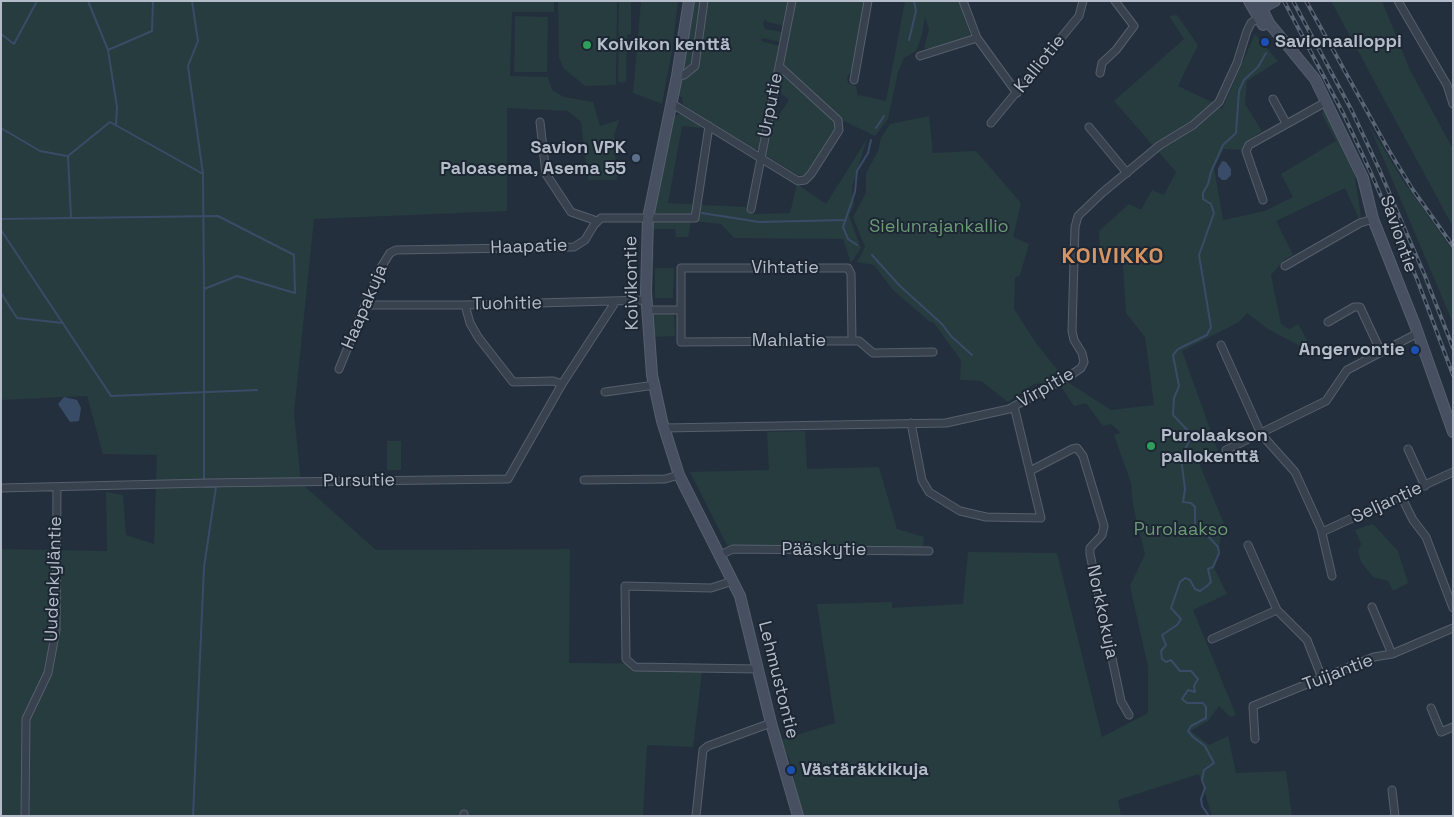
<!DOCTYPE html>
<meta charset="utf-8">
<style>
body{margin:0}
#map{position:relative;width:1454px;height:817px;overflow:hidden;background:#242f3e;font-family:"Space Grotesk",sans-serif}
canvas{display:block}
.frame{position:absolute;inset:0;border:2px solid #b4bcc9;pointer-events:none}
</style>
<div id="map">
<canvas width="1454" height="817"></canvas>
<div class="frame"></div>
</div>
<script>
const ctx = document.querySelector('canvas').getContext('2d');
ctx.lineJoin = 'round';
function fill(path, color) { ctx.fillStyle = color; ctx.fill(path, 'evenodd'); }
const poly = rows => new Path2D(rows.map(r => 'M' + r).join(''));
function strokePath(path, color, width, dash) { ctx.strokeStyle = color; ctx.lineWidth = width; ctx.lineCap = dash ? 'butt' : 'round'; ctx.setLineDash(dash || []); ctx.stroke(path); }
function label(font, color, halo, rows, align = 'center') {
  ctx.font = font + ' "Space Grotesk",sans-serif'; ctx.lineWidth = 4; ctx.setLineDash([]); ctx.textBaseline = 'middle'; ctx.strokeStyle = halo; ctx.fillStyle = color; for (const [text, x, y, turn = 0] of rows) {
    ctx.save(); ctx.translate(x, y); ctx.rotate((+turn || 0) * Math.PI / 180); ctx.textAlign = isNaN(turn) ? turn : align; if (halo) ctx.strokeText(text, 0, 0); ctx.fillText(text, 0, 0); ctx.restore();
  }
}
const green = poly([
 [1,1,554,1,554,12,512,12,510,76,548,77,552,90,564,97,593,102,600,126,619,120,614,135,617,180,588,180,581,122,568,111,507,108,507,211,314,219,294,413,301,483,376,550,570,549,569,663,703,664,693,747,647,745,643,816,1,816,1,549,107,551,106,492,123,495,126,535,154,544,157,455,103,454,87,396,1,400],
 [558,1,617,1,616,85,585,86,563,68,559,57],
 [619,1,631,1,631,34,627,35,626,82,618,82],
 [641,1,678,1,672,51,662,104,633,93],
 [691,1,789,1,784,26,768,22,765,19,763,24,765,29,783,32,781,42,762,38,761,41,780,46,759,149,754,149,700,117,683,104,682,97,678,96,674,116,682,113,700,124,700,128,682,126,668,203,745,207,755,214,790,213,797,184,826,204,867,139,852,187,854,205,849,216,861,248,851,263,843,239,734,238,721,224,691,221,688,237,676,237,675,229,651,229],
 [793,1,865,1,852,72,848,75,847,80,849,84,856,86,858,98,859,95,886,101,905,1,960,1,971,38,934,50,924,48,929,29,925,17,922,35,916,51,904,58,898,72,888,119,875,136,844,121,832,132,806,174,800,176,765,155,774,112,779,115,789,100,778,91],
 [1331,1,1382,1,1410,70,1453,149,1453,227],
 [1177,15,1198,45,1178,86,1216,104,1222,109,1255,34,1278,61,1247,81,1245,104,1262,131,1250,139,1244,150,1224,149,1214,167,1223,220,1265,211,1293,197,1281,174,1336,141,1322,114,1324,110,1354,172,1361,216,1360,221,1345,188,1276,221,1293,255,1284,260,1271,275,1281,324,1289,329,1298,324,1310,345,1298,345,1268,329,1247,313,1239,322,1182,351,1218,451,1197,458,1224,524,1214,568,1227,594,1193,610,1236,715,1230,717,1219,706,1208,721,1191,731,1209,745,1228,736,1236,773,1286,771,1292,816,1212,816,1199,774,1118,800,1121,816,803,816,796,796,793,769,781,740,835,723,817,604,892,602,892,608,963,604,968,552,1057,553,1102,737,1148,713,1148,667,1130,586,1145,554,1133,506,1131,483,1114,435,1121,433,1111,424,1103,426,1086,403,1074,406,1060,385,1066,381,1111,410,1154,405,1145,337,1126,313,1122,251,1100,250,1099,231,1129,204,1141,210,1152,190,1164,195,1176,172,1114,101,1184,39,1169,16],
 [515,16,548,17,547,72,514,72],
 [929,116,933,153,976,151,1021,203,1013,237,1029,244,1020,275,1015,278,1014,309,1036,343,1063,377,1054,382,1034,384,1008,402,981,381,960,380,961,360,933,322,930,322,893,290,874,265,857,262,865,247,853,217,866,193,866,173,878,151,881,138,890,124],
 [1369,125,1404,182,1453,251,1453,323],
 [655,268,674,268,673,298,655,298],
 [652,314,674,314,675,336,653,337],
 [805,431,807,469,879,467,897,529,924,537,923,548,728,547,690,472,769,470,767,432],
 [387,441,401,441,401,470,387,470],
 [1373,524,1398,551,1408,583,1393,591,1388,581,1373,577,1361,562,1358,551,1361,544,1355,530]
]);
const water = poly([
 [1222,161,1226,162,1231,169,1231,175,1226,180,1222,180,1218,176,1218,169],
 [64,397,77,400,81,408,79,421,70,422,58,404]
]);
const stream = poly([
 [88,1,108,50,117,107,116,125],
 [192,1,198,41,188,66,203,174,204,289],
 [1,34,14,44,37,1],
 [909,40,916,11,914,1],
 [108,50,152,31,153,1],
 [1,128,40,151,67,156],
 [876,128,884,116],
 [702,213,759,222,846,220],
 [71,218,68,156,110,122,203,174],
 [1,219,218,216,294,255,295,293,237,276,204,289,204,480],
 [1,230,111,396,257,390],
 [857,245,848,239,843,227,855,192,857,171,868,153,871,140],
 [872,255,900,286,942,324,951,336,972,355],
 [1,293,17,318,63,323],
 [193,816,204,567,216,487,204,487,204,485],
 [1209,816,1202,806,1201,799,1205,788,1202,780,1204,770,1214,763,1205,746,1193,737,1188,731,1191,726,1206,718,1206,707,1203,703,1187,703,1182,699,1188,690,1195,692,1194,686,1198,679,1191,671,1180,671,1171,660,1166,662,1162,659,1161,651,1166,645,1162,635,1177,625,1181,619,1171,608,1180,582,1185,578,1190,580,1195,589,1200,591,1207,586,1211,582,1208,569,1213,567,1219,553,1218,547,1207,535,1201,533,1195,525,1195,507,1191,503,1183,502,1185,489,1181,458,1192,435,1173,415,1174,398,1179,386,1173,355,1178,349,1207,335,1211,327,1199,255,1214,213,1211,204,1203,199,1203,193,1208,184,1211,172,1223,145,1236,133,1239,91,1244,80,1258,67,1266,53]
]);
const street = poly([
 [963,1,977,38,1017,93],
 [1398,1,1447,85,1453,104],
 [920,56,977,38],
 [1100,73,1102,63,1116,50,1134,26,1115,1],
 [677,76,684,75,695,66,704,1],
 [854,80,868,1],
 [1273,99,1286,123],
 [671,103,798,181,805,180,811,174,839,130,838,120,779,66],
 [540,122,546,174,571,212,597,221],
 [991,123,1079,16,1083,1],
 [1089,127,1127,173],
 [1263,200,1246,151,1249,145,1326,102],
 [751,209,792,1],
 [1285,266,1360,223,1373,219],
 [367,305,465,305,647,300],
 [465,305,470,323,478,337,513,382,553,381,562,384],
 [647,310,681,310],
 [1328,322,1354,307,1360,307,1381,352],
 [852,341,851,274,848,268,681,268,681,342,821,341,859,341,873,353,933,352],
 [1221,345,1261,434,1295,472,1321,529,1332,576],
 [339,369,380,269,390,253,396,250,574,247,585,240,594,225,601,218,695,218,709,126],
 [605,392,655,385],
 [911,423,922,480,929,492,960,511,986,517,1041,518,1014,406],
 [664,428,946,423,1009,409,1071,375,1081,368,1084,362,1082,353,1074,340,1072,331,1075,227,1078,216,1102,193,1160,145,1193,125,1219,102,1237,63,1247,31,1251,23,1261,16],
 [1408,449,1425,486],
 [1226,450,1326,401,1347,370,1418,333],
 [1030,471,1072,449,1077,448,1083,456,1104,526,1102,535,1090,548,1090,554,1121,701,1129,715],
 [584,480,665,479,679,475],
 [1,488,207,483,508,479,562,384,616,301],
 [1401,496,1413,520,1426,537,1453,608],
 [1322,532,1453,472],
 [1248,545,1277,610,1307,640,1322,678],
 [720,555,733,549,929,551],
 [733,581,711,588,625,586,626,659,635,667,758,669],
 [1372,607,1392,654],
 [1212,639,1277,610],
 [1431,708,1441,732,1453,727],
 [1255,739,1253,706,1374,657,1392,654,1453,628],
 [1392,790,1395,816],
 [25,816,26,719,48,673,56,630,57,487],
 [464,816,464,814],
 [696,816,703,750,708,746,771,723]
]);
const secondary = poly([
 [689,1,677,76,648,218,646,292,652,375,662,421,679,475,740,596,771,723,798,816],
 [1249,1,1263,25],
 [1258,1,1269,23,1315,79,1363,178,1373,219,1415,325,1453,432],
 [1256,11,1275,1]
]);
const rail = poly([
 [1284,1,1344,115,1371,173,1417,279,1453,375],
 [1293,1,1352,111,1379,169,1425,276,1453,348],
 [1306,1,1388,149,1413,190,1453,246]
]);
const markers = [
 [1265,42,5,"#1a4fb4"],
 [587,45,5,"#2e9e5b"],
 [636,158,5,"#5c6f8a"],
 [1415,350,5,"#1a4fb4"],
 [1151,446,5,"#2e9e5b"],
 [791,770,5,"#1a4fb4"]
];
const poiNames = [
 ["Savionaalloppi",1275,42],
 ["Koivikon kenttä",597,45],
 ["Savion VPK",626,148,"right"],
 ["Paloasema, Asema 55",626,169,"right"],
 ["Angervontie",1405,350,"right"],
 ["Purolaakson",1161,436],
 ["pallokenttä",1161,457],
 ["Västäräkkikuja",801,770]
];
const streetNames = [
 ["Kalliotie",1040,64,-51],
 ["Urputie",771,105,-79],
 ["Saviontie",1398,234,71],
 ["Haapatie",529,247,-2],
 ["Vihtatie",785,268],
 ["Koivikontie",632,283,-91],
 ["Tuohitie",507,304,-1],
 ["Haapakuja",365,307,-67],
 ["Mahlatie",789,341],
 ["Virpitie",1046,388,-30],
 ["Pursutie",359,481,-1],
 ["Seljantie",1387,503,-25],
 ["Pääskytie",824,550],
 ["Uudenkyläntie",54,579,-88],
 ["Norkkokuja",1102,612,78],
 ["Tuijantie",1338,673,-21],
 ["Lehmustontie",778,680,76]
];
const parkNames = [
 ["Sielunrajankallio",939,227],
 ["Purolaakso",1181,530]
];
const districtNames = [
 ["KOIVIKKO",1113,257]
];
fill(green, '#263c3f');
fill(water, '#394c67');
strokePath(stream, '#394c67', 2);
strokePath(street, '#565f6c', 9);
strokePath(secondary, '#565f6c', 12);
strokePath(street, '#38414e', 7);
strokePath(secondary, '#465061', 10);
strokePath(rail, '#5a6575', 4);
strokePath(rail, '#1d2633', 2, [5.5]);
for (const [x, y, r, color] of markers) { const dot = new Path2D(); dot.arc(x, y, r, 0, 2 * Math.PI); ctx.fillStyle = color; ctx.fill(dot); strokePath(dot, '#1d2633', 2); }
label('bold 18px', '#b4bcc9', '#1d2633', poiNames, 'left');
label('18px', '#b4bcc9', '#1d2633', streetNames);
label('18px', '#6b9a76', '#1d2633', parkNames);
ctx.letterSpacing = '1px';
label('bold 22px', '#d59563', '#1d2633', districtNames);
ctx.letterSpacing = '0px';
</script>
